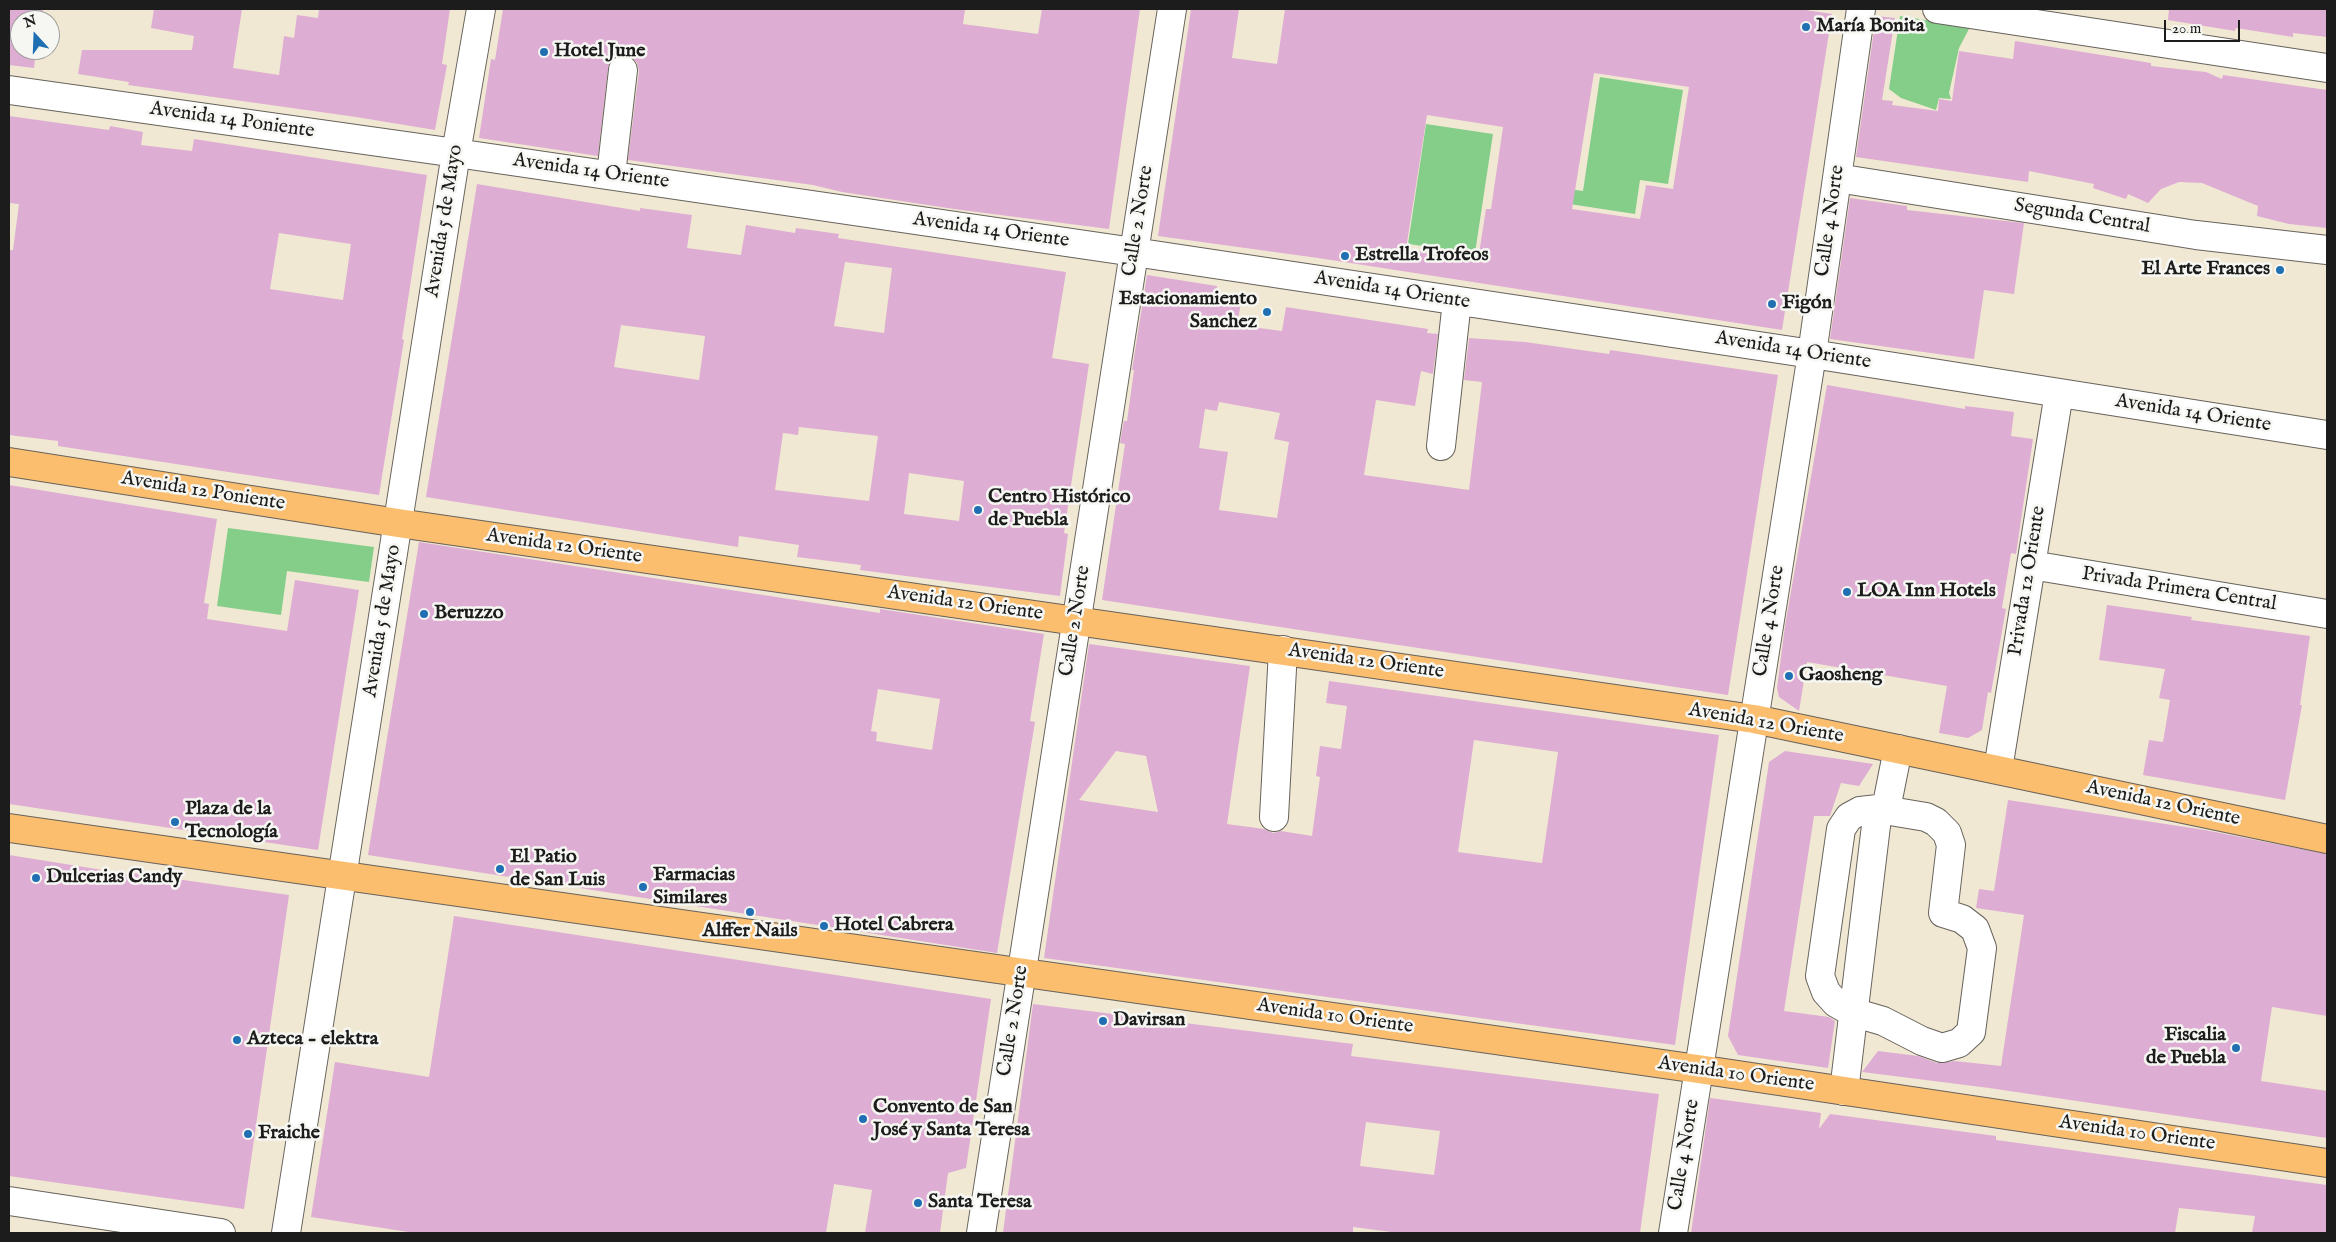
<!DOCTYPE html>
<meta charset="utf-8">
<style>
body{margin:0}
#map{position:relative;width:2336px;height:1242px;overflow:hidden;background:#f1e8d3;font-family:"IM FELL English",serif}
canvas{display:block}
.frame{position:absolute;inset:0;border:10px solid #1c1c1c;pointer-events:none}
.north{position:absolute;left:10px;top:10px;width:50px;height:50px;box-sizing:border-box;background:#f6f6f2;border:1px solid #9f9f9c;border-radius:50%;rotate:340deg;font-size:14px;font-weight:700;line-height:20px;text-align:center;color:#1c1c1c}
.north::after{content:'';display:block;margin:auto;width:18px;height:22px;background:#1f6fb2;clip-path:polygon(50% 0,100% 100%,50% 72%,0 100%)}
.scale{position:absolute;left:2164px;top:20px;width:76px;height:22px;box-sizing:border-box;border:2px solid #1c1c1c;border-top:0;padding-left:6px;font-size:15px;line-height:18px;white-space:nowrap;color:#1c1c1c;-webkit-text-stroke:4px #f6f6f2;paint-order:stroke}
</style>
<div id="map">
<canvas width="2336" height="1242"></canvas>
<div class="frame"></div>
<div class="north">N</div>
<div class="scale">20 m</div>
</div>
<script>
const ctx = document.querySelector('canvas').getContext('2d');
ctx.lineJoin = 'round';
function fill(path, color) { ctx.fillStyle = color; ctx.fill(path, 'evenodd'); }
const poly = rows => new Path2D(rows.map(r => 'M' + r).join(''));
function strokePath(path, color, width, dash) { ctx.strokeStyle = color; ctx.lineWidth = width; ctx.lineCap = dash ? 'butt' : 'round'; ctx.setLineDash(dash || []); ctx.stroke(path); }
function label(font, color, halo, rows, align = 'center') {
  ctx.font = font + ' "IM FELL English",serif'; ctx.lineWidth = 5; ctx.setLineDash([]); ctx.textBaseline = 'middle'; ctx.strokeStyle = halo; ctx.fillStyle = color; for (const [text, x, y, turn = 0] of rows) {
    ctx.save(); ctx.translate(x, y); ctx.rotate((+turn || 0) * Math.PI / 180); ctx.textAlign = isNaN(turn) ? turn : align; if (halo) ctx.strokeText(text, 0, 0); ctx.fillText(text, 0, 0); ctx.restore();
  }
}
const green = poly([
 [1900,16,1970,27,1959,48,1949,93,1951,99,1939,98,1936,110,1901,98,1889,89],
 [1600,77,1683,90,1668,184,1640,180,1635,214,1563,203,1555,187,1583,191],
 [1426,124,1493,134,1475,253,1408,244],
 [228,528,374,547,369,582,287,571,281,615,217,606]
]);
const building = poly([
 [9,9,43,9,41,20,20,20,20,50,36,50,34,68,9,65],
 [154,9,242,9,233,68,279,75,284,36,294,38,297,15,318,18,319,9,450,9,442,64,447,65,435,130,356,117,128,85,129,82,78,74,82,50,192,50,194,36,151,28],
 [503,9,965,9,963,24,1038,34,1042,9,1140,9,1109,229,954,209,842,192,813,185,628,160,639,71,637,63,632,57,625,55,616,56,610,61,608,68,598,156,479,138,491,59,495,60],
 [1191,9,1239,9,1232,58,1277,64,1285,9,1799,9,1832,14,1782,330,1318,258,1158,236],
 [1594,73,1689,87,1673,189,1646,185,1640,219,1572,209],
 [1427,115,1503,127,1491,209,1486,209,1478,260,1406,249],
 [2169,9,2327,9,2327,37,2293,33,2293,37,2236,28,2235,31,2168,20],
 [1876,16,1895,18,1882,100,1893,101,1892,105,1938,111,1939,99,1952,101,1959,51,2013,59,2015,41,2151,63,2151,66,2206,72,2222,79,2223,75,2327,90,2327,228,2289,224,2257,216,2258,206,2202,183,2179,182,2161,189,2148,203,2128,194,2126,199,2093,188,2094,184,2029,171,2028,182,1856,157],
 [9,116,109,130,110,126,143,132,141,145,192,151,194,139,427,175,402,339,404,340,379,495,58,446,58,441,9,435,9,250,13,250,19,204,9,203],
 [279,233,351,244,343,300,270,289],
 [477,184,640,211,640,208,692,215,687,248,741,255,746,225,795,233,796,228,839,234,838,238,1066,272,1052,358,1089,364,1064,533,1068,534,1060,596,860,570,861,565,797,557,799,545,739,536,738,547,426,497],
 [845,262,892,268,884,333,834,326],
 [621,325,705,336,699,380,614,367],
 [799,427,878,436,869,501,775,490,783,433,798,435],
 [909,473,964,481,959,521,904,514],
 [1850,198,1907,206,1907,210,2024,223,2014,294,1984,290,1974,359,1830,339],
 [1147,275,1217,286,1216,293,1242,297,1237,325,1282,331,1286,307,1428,329,1427,333,1438,334,1433,374,1421,371,1415,406,1376,400,1364,475,1469,490,1482,382,1464,380,1469,338,1525,342,1609,354,1610,350,1778,375,1728,695,1102,600,1125,444,1120,443,1122,431,1124,421,1127,421,1134,370,1132,370],
 [1219,402,1280,413,1274,439,1289,442,1277,518,1219,510,1228,452,1199,448,1205,409,1217,411],
 [1827,385,1965,409,1965,406,2014,412,2011,436,2033,439,2016,554,2011,553,2002,608,2006,609,1991,693,1988,692,1982,730,1968,738,1939,733,1947,686,1807,662,1799,711,1779,697,1777,688,1785,626],
 [9,485,217,519,204,603,209,604,207,619,287,631,295,580,359,590,318,850,9,804],
 [419,542,880,613,880,609,1044,634,1030,721,1035,722,997,953,368,855],
 [878,689,940,699,932,750,876,741,877,732,871,731],
 [2107,605,2192,617,2191,620,2310,636,2300,705,2302,705,2285,800,2143,775,2149,740,2163,742,2170,700,2159,698,2165,669,2099,660],
 [1089,644,1250,666,1227,824,1264,829,1273,833,1281,831,1312,836,1320,777,1316,776,1320,746,1341,749,1347,706,1326,703,1329,681,1719,735,1675,1045,1044,958],
 [1474,740,1558,752,1542,863,1458,852],
 [1116,751,1146,756,1158,812,1079,800],
 [1785,751,1873,764,1859,786,1841,783,1830,816,1814,816,1784,1011,1829,1017,1835,1021,1828,1068,1738,1055,1728,1036,1769,762],
 [2008,800,2205,830,2327,854,2327,1016,2272,1007,2261,1081,2327,1091,2327,1138,1989,1088,1862,1072,1878,1051,1918,1056,1937,1063,1955,1061,2001,1066,2024,915,1976,908,1979,889,1994,891],
 [9,855,134,875,134,873,289,895,244,1209,9,1176],
 [454,916,991,999,966,1168,948,1173,940,1233,865,1233,872,1190,834,1184,826,1233,415,1233,311,1217,335,1062,429,1077],
 [1033,1004,1353,1044,1351,1056,1659,1094,1640,1233,1399,1233,1353,1227,1353,1233,1003,1233],
 [1366,1122,1440,1131,1434,1175,1360,1166],
 [1710,1098,1821,1113,1819,1129,1830,1114,1996,1136,1996,1140,2327,1185,2327,1233,2252,1233,2255,1216,2179,1208,2175,1233,1691,1233]
]);
const minor = poly([
 [1937,9,2327,68],
 [9,90,456,153,1134,252,1812,354,2327,435],
 [611,175,623,70],
 [1837,178,2196,235,2327,250],
 [1441,446,1457,301],
 [2031,565,2327,614],
 [1998,769,2059,393],
 [1878,809,1926,817,1936,822,1947,833,1951,845,1943,913,1962,919,1975,929,1982,948,1971,1032,1959,1043,1942,1048,1922,1041,1883,1021,1852,1012,1836,1003,1826,992,1820,976,1841,829,1849,817,1860,811,1878,809],
 [1886,809,1898,749],
 [1274,817,1283,650],
 [1844,1091,1878,809],
 [9,1201,221,1233],
 [286,1233,456,153,481,9],
 [981,1233,1172,9],
 [1673,1233,1812,354,1861,9]
]);
const major = poly([
 [9,462,398,523,1754,719,2327,839],
 [9,828,1698,1069,2327,1163]
]);
const markers = [
 [1806,27,5,"#1f6fb2"],
 [544,52,5,"#1f6fb2"],
 [1345,256,5,"#1f6fb2"],
 [2280,270,5,"#1f6fb2"],
 [1772,304,5,"#1f6fb2"],
 [1267,312,5,"#1f6fb2"],
 [978,510,5,"#1f6fb2"],
 [1847,592,5,"#1f6fb2"],
 [424,614,5,"#1f6fb2"],
 [1789,676,5,"#1f6fb2"],
 [175,822,5,"#1f6fb2"],
 [500,869,5,"#1f6fb2"],
 [36,878,5,"#1f6fb2"],
 [643,887,5,"#1f6fb2"],
 [750,912,5,"#1f6fb2"],
 [824,926,5,"#1f6fb2"],
 [1103,1021,5,"#1f6fb2"],
 [237,1040,5,"#1f6fb2"],
 [2236,1048,5,"#1f6fb2"],
 [863,1119,5,"#1f6fb2"],
 [248,1134,5,"#1f6fb2"],
 [918,1203,5,"#1f6fb2"]
];
const poiNames = [
 ["María Bonita",1816,27],
 ["Hotel June",554,52],
 ["Estrella Trofeos",1355,256],
 ["El Arte Frances",2270,270,"right"],
 ["Estacionamiento",1257,300,"right"],
 ["Sanchez",1257,323,"right"],
 ["Figón",1782,304],
 ["Centro Histórico",988,498],
 ["de Puebla",988,521],
 ["LOA Inn Hotels",1857,592],
 ["Beruzzo",434,614],
 ["Gaosheng",1799,676],
 ["Plaza de la",185,810],
 ["Tecnología",185,833],
 ["El Patio",510,858],
 ["de San Luis",510,881],
 ["Farmacias",653,876],
 ["Similares",653,899],
 ["Dulcerias Candy",46,878],
 ["Hotel Cabrera",834,926],
 ["Alffer Nails",750,932,"center"],
 ["Davirsan",1113,1021],
 ["Fiscalia",2226,1036,"right"],
 ["de Puebla",2226,1059,"right"],
 ["Azteca - elektra",247,1040],
 ["Convento de San",873,1108],
 ["José y Santa Teresa",873,1131],
 ["Fraiche",258,1134],
 ["Santa Teresa",928,1203]
];
const streetNames = [
 ["Avenida 14 Poniente",232,121,8],
 ["Avenida 14 Oriente",591,172,8],
 ["Segunda Central",2082,217,9],
 ["Avenida 5 de Mayo",445,221,-81],
 ["Calle 2 Norte",1139,221,-81],
 ["Calle 4 Norte",1831,221,-82],
 ["Avenida 14 Oriente",991,231,8],
 ["Avenida 14 Oriente",1392,291,9],
 ["Avenida 14 Oriente",1793,351,9],
 ["Avenida 14 Oriente",2193,414,9],
 ["Avenida 12 Poniente",203,492,9],
 ["Avenida 12 Oriente",564,547,8],
 ["Privada 12 Oriente",2028,581,-81],
 ["Privada Primera Central",2179,590,9],
 ["Avenida 12 Oriente",965,604,8],
 ["Avenida 5 de Mayo",383,621,-81],
 ["Calle 2 Norte",1076,621,-81],
 ["Calle 4 Norte",1770,621,-81],
 ["Avenida 12 Oriente",1366,662,8],
 ["Avenida 12 Oriente",1766,724,10],
 ["Avenida 12 Oriente",2163,804,12],
 ["Avenida 10 Oriente",1335,1017,8],
 ["Calle 2 Norte",1014,1021,-81],
 ["Avenida 10 Oriente",1736,1075,8],
 ["Avenida 10 Oriente",2137,1134,8],
 ["Calle 4 Norte",1685,1155,-81]
];
fill(green, '#85ce8a');
fill(building, '#deadd3');
strokePath(minor, '#67635c', 30);
strokePath(major, '#67635c', 30);
strokePath(minor, '#fff', 28);
strokePath(major, '#fbbd6e', 28);
for (const [x, y, r, color] of markers) { const dot = new Path2D(); dot.arc(x, y, r, 0, 2 * Math.PI); ctx.fillStyle = color; ctx.fill(dot); strokePath(dot, '#f6f6f2', 2); }
label('bold 20px', '#1c1c1c', '#f6f6f2', poiNames, 'left');
label('20px', '#1c1c1c', '#f6f6f2', streetNames);
</script>
